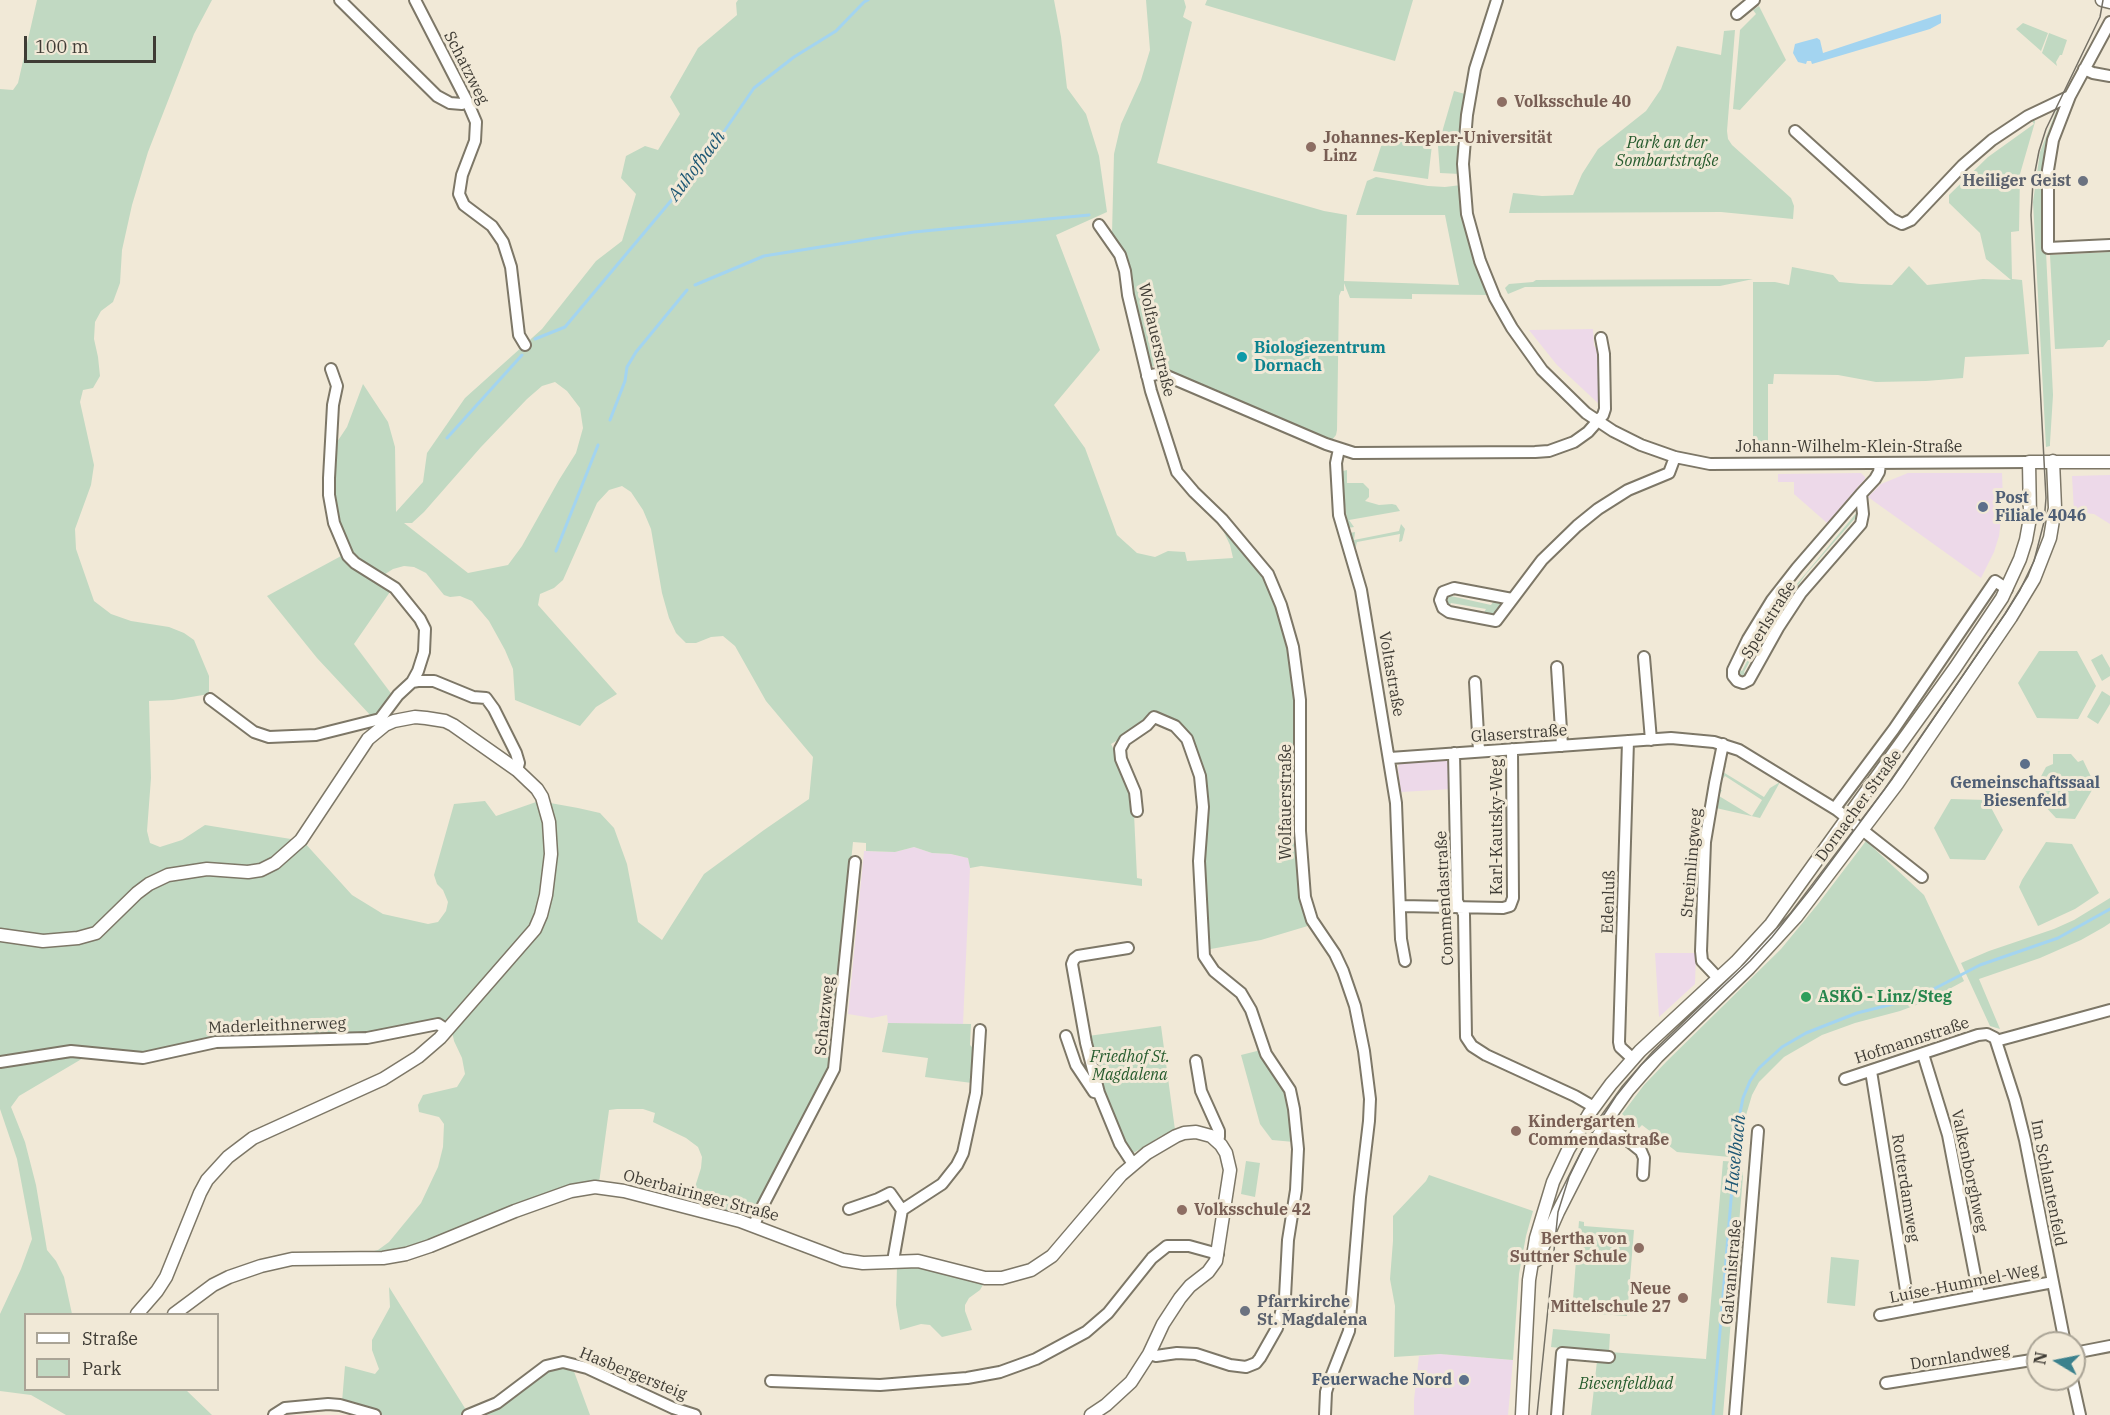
<!DOCTYPE html>
<meta charset="utf-8">
<style>
body{margin:0}
#map{position:relative;width:2110px;height:1415px;overflow:hidden;background:#f1e9d7;font-family:"IBM Plex Serif",serif}
canvas{display:block}
.legend{position:absolute;left:24px;top:1313px;width:195px;height:78px;box-sizing:border-box;background:#f1e9d7;border:2px solid #aaa496;margin:0;padding:8px 10px;list-style:none;font-size:18px;color:#3f3c35}
.legend li{display:flex;align-items:center;gap:12px;height:30px}
.legend b{width:30px;border:2px solid #aaa496}
.north{position:absolute;left:2026px;top:1331px;width:60px;height:60px;box-sizing:border-box;background:#f1e9d7;border:2px solid #aaa496;border-radius:50%;rotate:280deg;font-size:16px;font-weight:700;line-height:24px;text-align:center;color:#3f3c35}
.north::after{content:'';display:block;margin:auto;width:21px;height:27px;background:#3b818d;clip-path:polygon(50% 0,100% 100%,50% 72%,0 100%)}
.scale{position:absolute;left:24px;top:36px;width:132px;height:27px;box-sizing:border-box;border:3px solid #3f3c35;border-top:0;padding-left:8px;font-size:18px;line-height:21px;white-space:nowrap;color:#3f3c35;-webkit-text-stroke:4px #f1e9d7;paint-order:stroke}
</style>
<div id="map">
<canvas width="2110" height="1415"></canvas>
<ul class="legend">
<li><b style="height:8px;background:#fff"></b>Straße</li>
<li><b style="height:16px;background:#c1d9c2"></b>Park</li>
</ul>
<div class="north">N</div>
<div class="scale">100 m</div>
</div>
<script>
const ctx = document.querySelector('canvas').getContext('2d');
ctx.lineJoin = 'round';
function fill(path, color) { ctx.fillStyle = color; ctx.fill(path, 'evenodd'); }
const poly = rows => new Path2D(rows.map(r => 'M' + r).join(''));
function strokePath(path, color, width, dash) { ctx.strokeStyle = color; ctx.lineWidth = width; ctx.lineCap = dash ? 'butt' : 'round'; ctx.setLineDash(dash || []); ctx.stroke(path); }
function label(font, color, halo, rows, align = 'center') {
  ctx.font = font + ' "IBM Plex Serif",serif'; ctx.lineWidth = 6; ctx.setLineDash([]); ctx.textBaseline = 'middle'; ctx.strokeStyle = halo; ctx.fillStyle = color; for (const [text, x, y, turn = 0] of rows) {
    ctx.save(); ctx.translate(x, y); ctx.rotate((+turn || 0) * Math.PI / 180); ctx.textAlign = isNaN(turn) ? turn : align; if (halo) ctx.strokeText(text, 0, 0); ctx.fillText(text, 0, 0); ctx.restore();
  }
}
const commercial = poly([
 [1593,329,1594,346,1601,353,1601,406,1557,365,1529,330],
 [1861,473,1865,477,1865,479,1827,523,1794,494,1794,482,1778,482,1778,474],
 [1908,473,2002,473,2003,501,1999,536,1994,552,1981,578,1868,497,1881,484],
 [2110,475,2110,524,2094,514,2074,512,2072,476],
 [1452,759,1452,789,1401,792,1398,768,1399,763],
 [914,847,932,853,951,854,968,858,970,868,963,1024,888,1023,887,1015,872,1018,848,1014,864,851,895,852],
 [1655,953,1696,953,1695,984,1659,1017],
 [1440,1354,1513,1360,1508,1415,1414,1415,1414,1400,1419,1356]
]);
const green = poly([
 [37,0,212,0,194,34,148,152,132,205,122,250,120,283,113,302,101,311,95,322,94,339,98,357,100,376,93,388,83,390,80,402,94,465,91,485,75,529,76,549,94,601,111,614,131,621,169,627,184,633,194,640,209,676,209,694,173,700,149,701,151,778,147,831,150,843,160,847,182,840,205,825,303,841,352,895,383,914,428,924,438,922,446,911,448,902,443,890,437,884,434,875,454,804,485,801,496,816,539,801,578,808,600,813,614,828,627,864,638,922,662,940,704,874,764,830,809,799,813,757,766,701,735,646,723,636,711,637,696,643,686,643,676,633,669,618,662,593,651,529,643,510,631,492,622,486,609,490,597,503,563,580,554,588,540,594,538,605,617,694,596,707,580,726,515,700,513,669,505,650,489,621,472,601,460,596,450,597,444,595,426,573,414,567,404,566,393,569,382,576,349,555,332,504,333,448,347,427,363,384,388,422,395,447,396,512,423,482,427,453,465,398,542,329,596,261,622,241,636,194,621,178,626,156,645,146,658,150,680,114,670,97,698,48,737,15,736,3,738,0,1054,0,1061,37,1067,88,1086,114,1099,156,1107,212,1056,235,1100,350,1054,405,1085,448,1117,535,1137,553,1155,557,1168,551,1185,552,1187,561,1233,558,1230,545,1218,520,1259,567,1273,592,1292,661,1311,925,1261,940,1205,950,1195,749,1164,718,1139,728,1111,744,1133,792,1137,878,1142,879,1142,886,981,866,970,868,968,858,951,854,932,853,914,847,895,852,866,851,866,843,853,842,830,1069,755,1210,744,1217,671,1200,689,1196,695,1187,701,1168,702,1157,698,1147,686,1138,653,1122,655,1113,643,1109,617,1109,609,1110,599,1183,416,1249,358,1255,378,1250,389,1242,421,1203,438,1167,443,1147,444,1124,439,1117,419,1112,418,1105,423,1095,457,1087,465,1074,462,1058,454,1041,450,1021,438,1020,386,1033,253,1037,150,1054,85,1057,19,1096,11,1107,25,1142,36,1185,47,1250,56,1261,64,1277,72,1314,26,1314,26,1390,186,1390,212,1415,66,1415,31,1395,0,1391,0,1314,21,1269,32,1239,17,1159,0,1109,0,89,13,90,18,83],
 [555,382,567,391,580,408,583,428,576,453,559,480,522,546,508,565,468,573,404,523,412,523,424,512,481,447,527,399,542,386],
 [1146,0,1184,0,1186,7,1183,17,1192,22,1157,163,1324,211,1347,215,1344,281,1459,285,1445,215,1356,215,1367,181,1376,177,1428,186,1445,187,1461,185,1488,295,1412,294,1412,299,1350,298,1344,283,1344,291,1341,291,1339,296,1337,430,1336,435,1332,440,1328,439,1150,365,1131,279,1112,234,1114,154,1121,124,1141,80,1150,50],
 [1207,0,1413,0,1395,61,1205,5],
 [1759,6,1786,60,1740,110,1733,109,1740,30,1756,14,1753,10],
 [2023,23,2048,33,2041,51,2016,29],
 [1735,30,1727,131,1728,139,1732,145,1791,198,1794,206,1793,219,1721,212,1509,213,1513,193,1542,196,1573,195,1582,174,1598,149,1646,111,1661,89,1677,46,1721,55,1724,31],
 [2049,33,2067,40,2062,55,2060,55,2056,62,2057,66,2042,53],
 [1454,91,1465,94,1460,131,1460,174,1440,173,1438,146],
 [2059,104,2062,104,2053,132,2046,252,2053,395,2050,443,2050,446,2046,447,2033,202,2040,152],
 [2031,119,2034,119,2035,122,2020,174,2019,231,2011,232,2012,279,2022,280,2029,354,1965,357,1963,378,1926,381,1876,382,1838,375,1774,374,1773,384,1768,384,1768,447,1753,448,1753,282,1775,282,1789,285,1792,267,1833,275,1839,282,1861,284,1892,285,1909,266,1927,285,1983,279,2011,280,1986,259,1980,233,1949,203,1949,195,1988,157,2034,124],
 [1393,133,1432,145,1428,179,1373,171,1384,137],
 [2110,252,2110,340,2108,340,2103,347,2055,349,2050,255],
 [1753,279,1720,286,1525,287,1508,294,1505,288,1509,284,1533,282,1536,280],
 [1347,470,1347,483,1363,483,1369,489,1369,497,1365,501,1379,505,1392,504,1396,505,1400,511,1349,520,1354,527,1348,528,1343,490,1343,471],
 [1858,511,1858,515,1806,574,1767,628,1744,672,1748,677,1745,679,1739,677,1737,668,1742,671,1761,634,1786,597],
 [1401,524,1405,529,1402,541,1399,542,1400,534,1357,542,1355,550,1350,533,1355,532,1354,540,1399,531],
 [343,555,392,589,354,644,393,696,375,716,372,717,317,658,267,596],
 [1455,590,1451,596,1491,605,1495,599,1501,601,1502,604,1491,616,1482,616,1486,609,1451,603,1446,610,1443,598],
 [2039,651,2077,651,2096,686,2078,719,2037,718,2018,683],
 [2102,654,2110,668,2110,676,2102,681,2091,660],
 [2102,691,2110,696,2110,704,2098,724,2087,717],
 [2053,754,2071,754,2078,762,2083,760,2095,785,2075,819,2056,818,2043,804,2036,786,2046,767,2053,764],
 [1723,765,1726,766,1723,772,1764,797,1770,788,1780,782,1760,818,1716,808,1720,789,1722,790,1719,796,1752,816,1762,800,1725,776,1721,781],
 [1951,799,1987,800,2003,830,1985,860,1950,859,1934,828],
 [1866,841,1924,895,1964,981,1927,1001,1900,1011,1855,1023,1822,1035,1784,1057,1759,1082,1752,1095,1744,1122,1740,1158,1677,1152,1642,1125,1639,1128,1622,1114,1644,1085,1667,1061,1781,949,1818,904],
 [2046,842,2072,844,2099,893,2075,909,2038,926,2019,887,2022,880],
 [2110,898,2110,923,2104,927,2081,940,2040,958,1979,979,2000,1029,1990,1026,1961,963,1989,951,2054,929,2074,920],
 [888,1023,971,1024,970,1045,975,1050,972,1083,925,1077,928,1058,882,1052],
 [1161,1026,1175,1130,1161,1136,1132,1154,1126,1146,1105,1099,1088,1036],
 [1261,1050,1286,1089,1294,1142,1272,1140,1260,1124,1241,1055],
 [1246,1161,1260,1163,1255,1197,1241,1194],
 [1723,1161,1740,1162,1743,1176,1723,1415,1591,1415,1598,1352,1551,1347,1553,1329,1610,1334,1609,1352,1706,1359],
 [1429,1175,1533,1211,1526,1236,1519,1274,1513,1360,1440,1354,1394,1357,1395,1306,1390,1279,1393,1241,1393,1216,1426,1181],
 [1579,1221,1584,1222,1584,1226,1634,1230,1627,1316,1572,1312],
 [1831,1257,1859,1260,1855,1306,1827,1303],
 [909,1265,984,1283,980,1290,969,1298,965,1305,965,1311,972,1330,942,1337,930,1325,921,1324,900,1330,896,1305,897,1266],
 [389,1287,468,1413,460,1415,383,1415,342,1402,345,1366,375,1374,379,1369,372,1350,372,1340,390,1307],
 [572,1366,590,1415,476,1415,543,1370]
]);
const water = poly([
 [1941,14,1941,23,1930,29,1812,64,1811,61,1807,61,1806,64,1798,62,1793,53,1795,44,1802,42,1817,38,1820,40,1823,53]
]);
const stream = poly([
 [695,285,764,256,914,232,1089,215],
 [535,339,565,327,701,165,754,88,794,57,836,31,864,2,868,0],
 [610,420,625,381,627,367,636,352,687,290],
 [447,438,522,355],
 [556,551,598,445],
 [1713,1415,1737,1128,1743,1098,1750,1081,1759,1068,1782,1047,1806,1033,1857,1013,1901,1002,1926,993,1980,965,2058,938,2110,909]
]);
const minor = poly([
 [340,0,437,96,450,103,462,104,467,101],
 [415,0,467,101,476,122,475,141,462,175,459,194,464,205,492,226,503,242,511,267,519,335,525,345],
 [1497,0,1475,69,1467,115,1463,164,1467,214,1480,261,1495,298,1512,328,1542,370,1586,413,1613,431,1641,445,1675,457,1710,464,2029,462],
 [1737,14,1754,0],
 [2110,22,2070,96,2053,140,2048,170,2048,248,2110,245],
 [2084,69,2093,73,2110,76],
 [1795,131,1892,219,1902,224,1911,220,1963,165,1992,140,2028,116,2070,96],
 [1099,225,1120,255,1125,271,1128,295,1151,391,1177,472,1194,492,1222,519,1268,574,1281,605,1293,647,1300,700,1300,831,1305,897,1312,920,1335,954,1343,971,1355,1006,1364,1051,1370,1099,1369,1121,1360,1197,1349,1331,1329,1382,1326,1392,1325,1415],
 [331,369,337,386,333,405,329,478,329,495,334,523,348,556,355,563,395,588,420,619,425,629,424,652,418,671,412,682],
 [1147,376,1157,374,1167,376,1326,444,1354,453,1535,452,1549,451,1574,442,1588,432,1603,415,1605,409,1604,354,1601,338],
 [1339,449,1336,463,1339,515,1361,590,1396,803,1401,939,1405,961],
 [1861,494,1863,514,1861,524,1801,593,1778,628,1749,680,1743,683,1737,681,1733,676,1733,670,1748,639,1772,600,1797,568,1836,523,1861,494,1875,479,1879,472,1880,464],
 [1512,599,1454,588,1443,592,1440,600,1443,608,1449,612,1496,621,1542,560,1577,526,1598,509,1628,490,1669,473,1675,457],
 [1644,657,1651,740],
 [1557,667,1562,746],
 [1475,682,1479,751],
 [210,699,254,732,269,737,316,735,380,719],
 [380,719,398,695,412,682,418,681,434,681,473,697,486,698,494,709,516,753,519,763,517,770],
 [1628,741,1619,1042,1620,1047,1633,1059],
 [1454,753,1457,901,1464,914,1466,1037,1472,1046,1486,1055,1575,1096,1594,1107],
 [1390,758,1671,738,1714,742,1739,750,1837,810,1922,877],
 [1835,808,1894,729,1995,581,2007,589],
 [1137,811,1135,792,1121,759,1120,749,1125,740,1147,725,1154,717,1175,726,1187,739,1200,776,1203,807,1199,861,1204,956,1214,971,1241,993,1251,1010,1266,1054,1290,1090,1294,1109,1298,1149,1296,1190,1288,1240,1285,1297,1277,1328,1260,1358,1256,1363,1246,1367,1230,1365,1196,1354,1177,1353,1156,1356,1149,1354],
 [1401,906,1503,908,1510,906,1513,898,1512,749],
 [1128,948,1078,956,1074,959,1072,964,1086,1043,1099,1093,1120,1144,1133,1164],
 [1718,978,1702,961,1701,951,1705,842,1715,783,1723,744],
 [1066,1036,1076,1065,1094,1092,1099,1093],
 [1996,1041,2110,1010],
 [1923,1054,1948,1135,1979,1296],
 [1196,1061,1201,1091,1219,1131,1219,1137,1217,1140],
 [0,1062,71,1051,143,1058,216,1042,367,1038,438,1024,447,1030],
 [1871,1071,1909,1309],
 [1845,1079,1978,1035,1987,1034,1995,1038,2015,1100,2025,1140,2065,1343],
 [1605,1122,1641,1151,1644,1158,1643,1175],
 [849,1209,878,1199,890,1193,902,1210,893,1261],
 [902,1210,942,1184,957,1165,963,1153,976,1093,980,1030],
 [754,1225,760,1211,834,1069,855,862],
 [1880,1315,2053,1282],
 [2074,1353,2110,1346],
 [2072,1379,2080,1415],
 [771,1381,880,1385,967,1378,1000,1372,1036,1359,1086,1332,1108,1313,1152,1258,1167,1246,1189,1246,1218,1254],
 [1886,1383,2038,1359],
 [274,1415,285,1408,328,1404,340,1405,375,1415],
 [468,1415,497,1403,546,1366,563,1362,587,1368,673,1408,695,1415],
 [1557,1415,1562,1353,1609,1357],
 [1735,1415,1758,1131]
]);
const tertiary = poly([
 [2102,0,2110,2],
 [0,935,43,941,78,938,96,933,137,893,149,884,168,875,207,869,248,872,261,870,275,863,301,840,368,739,385,725,394,721,415,717,426,718,445,721,453,725,517,770,537,789,542,797,549,822,551,854,546,895,541,915,535,929,440,1038,418,1057,383,1079,253,1138,228,1157,207,1180,200,1193,166,1277,157,1291,137,1314],
 [1537,1260,1558,1212,1586,1157,1605,1122,1628,1090,1657,1057,1749,968,1796,917,1897,784,2011,617,2034,579,2050,538,2055,508,2053,461],
 [174,1314,213,1285,229,1277,261,1266,292,1259,383,1258,406,1254,430,1246,515,1211,571,1191,595,1187,624,1191,740,1221,843,1260,863,1263,918,1261,985,1278,1002,1278,1031,1270,1052,1256,1121,1175,1147,1153,1176,1136,1184,1133,1196,1132,1211,1136,1221,1145,1226,1153,1230,1170,1216,1261,1208,1272,1190,1286,1180,1298,1163,1324,1149,1354,1131,1382,1106,1405,1091,1415],
 [1522,1415,1529,1280,1536,1238,1553,1182,1568,1150,1589,1114,1611,1084,1640,1051,1736,962,1771,924,1955,668,2002,598,2020,559,2026,540,2030,518,2029,462,2110,462]
]);
const tram = poly([
 [1537,1415,1558,1212,1569,1177,1585,1144,1616,1096,1641,1065,1750,961,1772,937,1812,887,1884,790,2005,614,2020,590,2034,561,2044,522,2046,498,2031,215,2033,182,2039,151,2046,129,2100,17,2103,0]
]);
const markers = [
 [1502,102,6,"#8d6e63"],
 [1311,147,6,"#8d6e63"],
 [2083,181,6,"#6b7280"],
 [1242,357,6,"#0f9aa8"],
 [1983,507,6,"#5c6f8a"],
 [2025,764,6,"#5c6f8a"],
 [1806,997,6,"#2e9e5b"],
 [1516,1131,6,"#8d6e63"],
 [1182,1210,6,"#8d6e63"],
 [1639,1248,6,"#8d6e63"],
 [1683,1298,6,"#8d6e63"],
 [1245,1311,6,"#6b7280"],
 [1464,1380,6,"#5c6f8a"]
];
const streetNames = [
 ["Schatzweg",466,68,63],
 ["Wolfauerstraße",1156,340,77],
 ["Johann-Wilhelm-Klein-Straße",1849,447],
 ["Sperlstraße",1769,620,-58],
 ["Voltastraße",1391,674,80],
 ["Glaserstraße",1519,734,-4],
 ["Wolfauerstraße",1286,802,-90],
 ["Dornacher Straße",1859,806,-54],
 ["Karl-Kautsky-Weg",1497,827,-90],
 ["Streimlingweg",1692,863,-85],
 ["Commendastraße",1445,898,-93],
 ["Edenluß",1609,902,-88],
 ["Schatzweg",825,1016,-84],
 ["Maderleithnerweg",277,1026,-2],
 ["Hofmannstraße",1912,1041,-18],
 ["Valkenborghweg",1969,1171,78],
 ["Im Schlantenfeld",2048,1183,79],
 ["Rotterdamweg",1905,1188,81],
 ["Oberbairinger Straße",701,1196,15],
 ["Galvanistraße",1732,1272,-85],
 ["Luise-Hummel-Weg",1964,1284,-11],
 ["Dornlandweg",1960,1357,-9],
 ["Hasbergersteig",633,1374,22]
];
const educationNames = [
 ["Volksschule 40",1514,102],
 ["Johannes-Kepler-Universität",1323,138],
 ["Linz",1323,156],
 ["Kindergarten",1528,1122],
 ["Commendastraße",1528,1140],
 ["Volksschule 42",1194,1210],
 ["Bertha von",1627,1239,"right"],
 ["Suttner Schule",1627,1257,"right"],
 ["Neue",1671,1289,"right"],
 ["Mittelschule 27",1671,1307,"right"]
];
const parkNames = [
 ["Park an der",1667,143],
 ["Sombartstraße",1667,161],
 ["Friedhof St.",1130,1057],
 ["Magdalena",1130,1075],
 ["Biesenfeldbad",1626,1384]
];
const worshipNames = [
 ["Heiliger Geist",2071,181],
 ["Pfarrkirche",1257,1302,"left"],
 ["St. Magdalena",1257,1320,"left"]
];
const cultureNames = [
 ["Biologiezentrum",1254,348],
 ["Dornach",1254,366]
];
const serviceNames = [
 ["Post",1995,498],
 ["Filiale 4046",1995,516],
 ["Gemeinschaftssaal",2025,783,"center"],
 ["Biesenfeld",2025,801,"center"],
 ["Feuerwache Nord",1452,1380,"right"]
];
const leisureNames = [
 ["ASKÖ - Linz/Steg",1818,997]
];
const waterNames = [
 ["Auhofbach",697,166,-53],
 ["Haselbach",1736,1154,-84]
];
fill(commercial, '#edd9e9');
fill(green, '#c1d9c2');
fill(water, '#a3d4f0');
strokePath(stream, '#a3d4f0', 3);
strokePath(minor, '#7d7767', 14);
strokePath(tertiary, '#7d7767', 15);
strokePath(minor, '#fff', 10);
strokePath(tertiary, '#fff', 12);
strokePath(tram, '#757166', 1.5);
for (const [x, y, r, color] of markers) { const dot = new Path2D(); dot.arc(x, y, r, 0, 2 * Math.PI); ctx.fillStyle = color; ctx.fill(dot); strokePath(dot, '#f1e9d7', 2); }
label('16px', '#3f3c35', '#f1e9d7', streetNames);
label('bold 16px', '#785e54', '#f1e9d7', educationNames, 'left');
label('italic 16px', '#275c2e', '#f1e9d7', parkNames);
label('bold 16px', '#5b616d', '#f1e9d7', worshipNames, 'right');
label('bold 16px', '#0d838f', '#f1e9d7', cultureNames, 'left');
label('bold 16px', '#4e5e75', '#f1e9d7', serviceNames, 'left');
label('bold 16px', '#27864d', '#f1e9d7', leisureNames, 'left');
label('italic 18px', '#1d5774', '#f1e9d7', waterNames);
</script>
